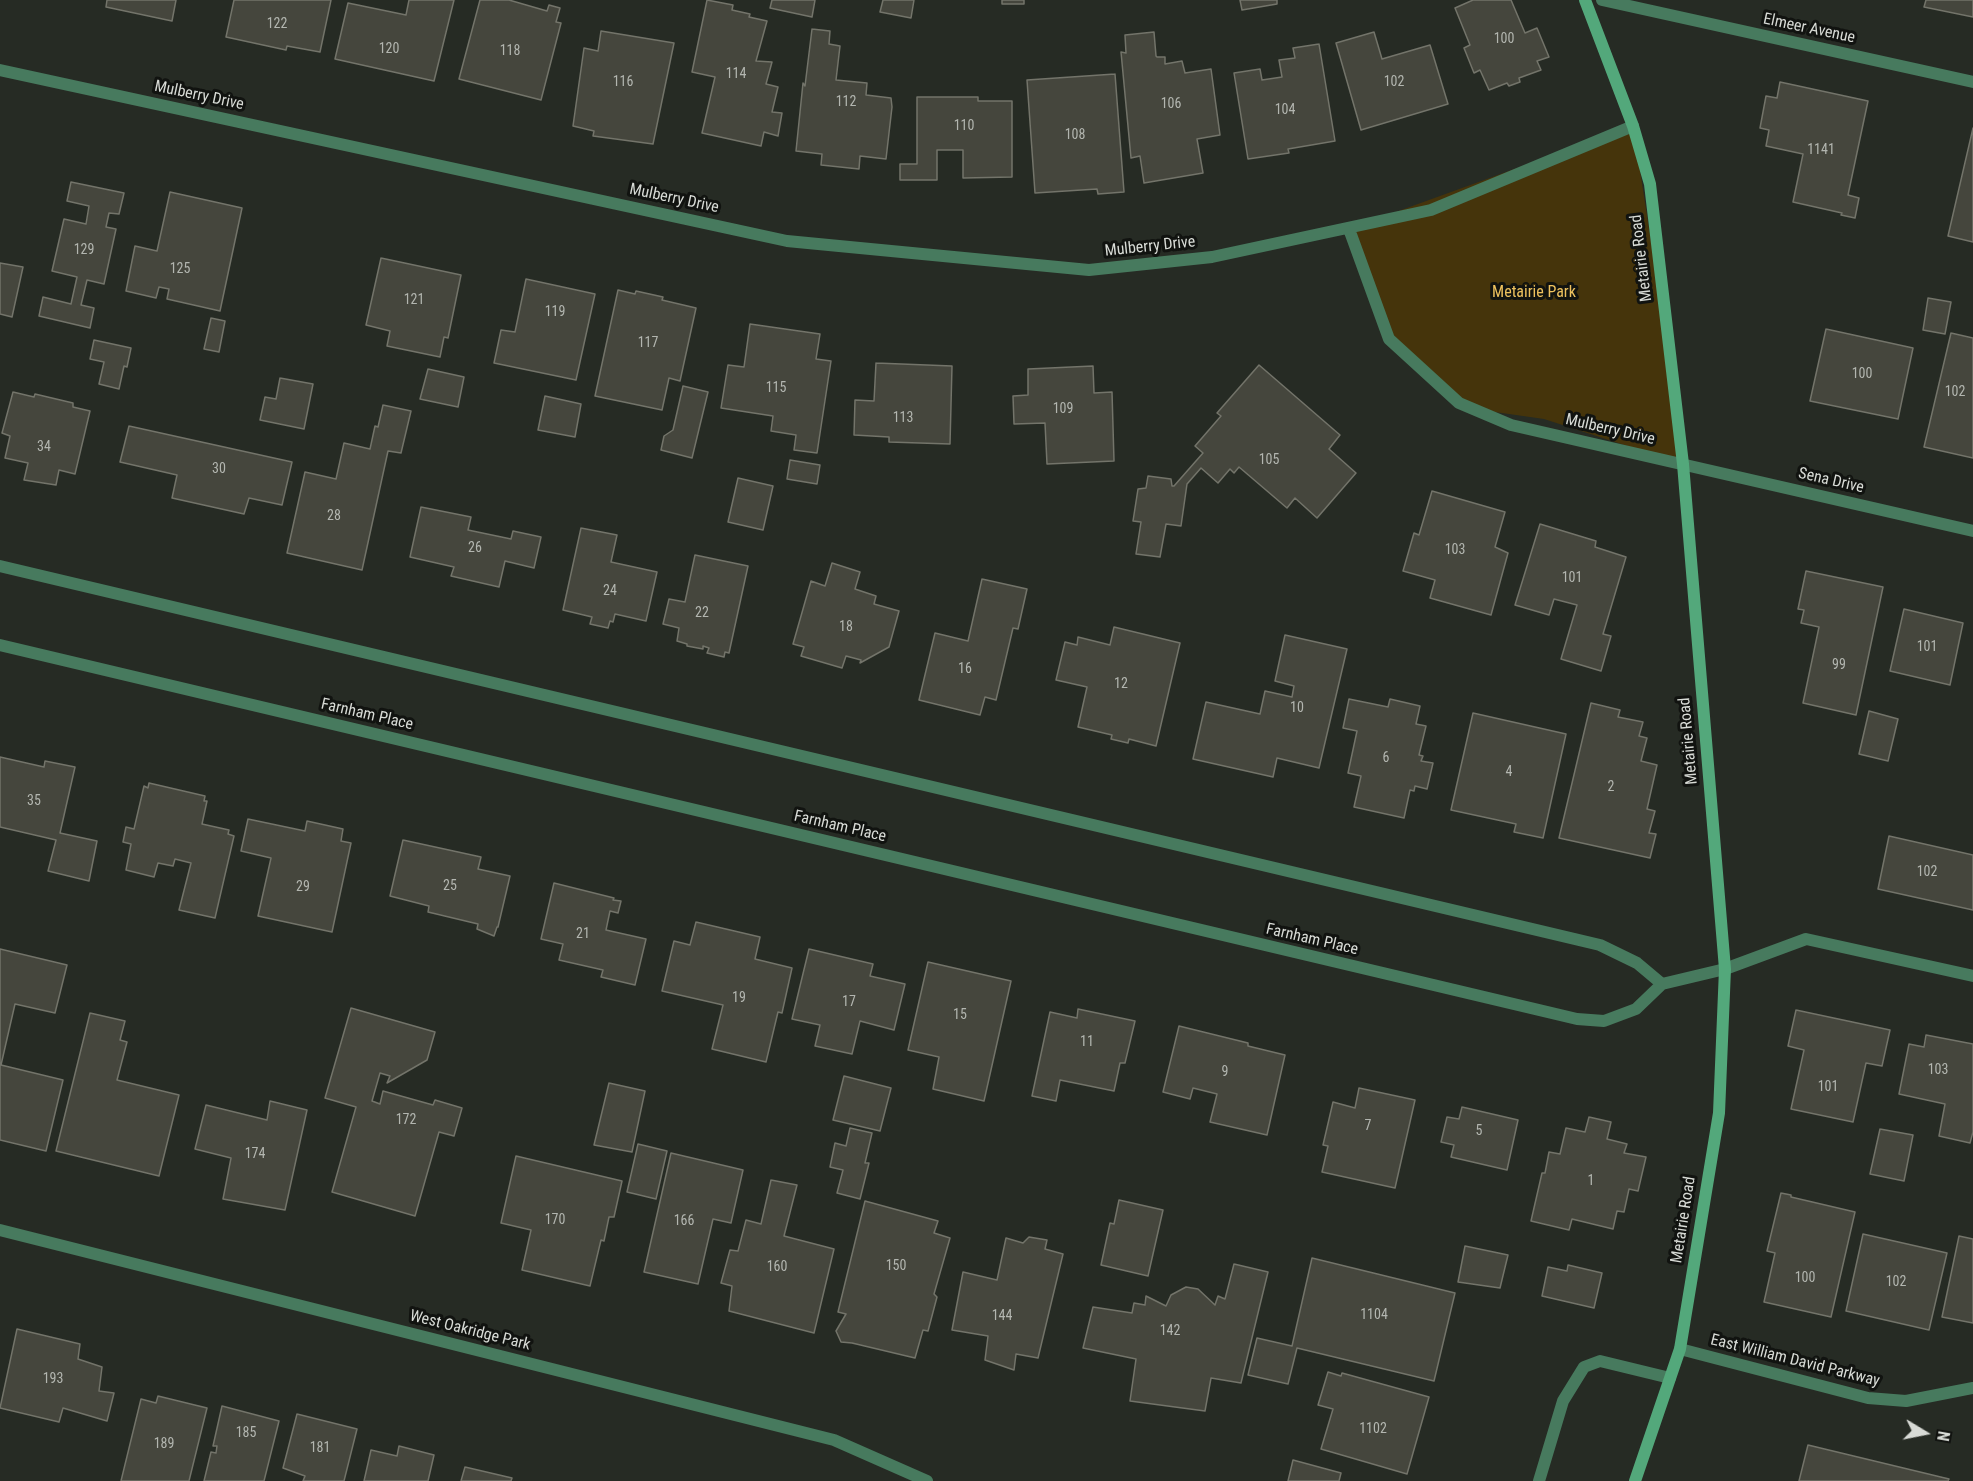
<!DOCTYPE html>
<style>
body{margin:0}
#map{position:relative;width:1973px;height:1481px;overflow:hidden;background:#262b24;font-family:"Roboto Condensed",sans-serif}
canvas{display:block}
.north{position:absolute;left:1895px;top:1403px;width:60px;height:60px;-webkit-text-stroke:4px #111310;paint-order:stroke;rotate:100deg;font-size:16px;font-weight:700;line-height:24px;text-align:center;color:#d8dbd6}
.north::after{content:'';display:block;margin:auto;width:21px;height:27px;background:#d8dbd6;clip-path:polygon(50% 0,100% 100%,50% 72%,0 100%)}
</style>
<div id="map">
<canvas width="1973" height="1481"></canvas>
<div class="north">N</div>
</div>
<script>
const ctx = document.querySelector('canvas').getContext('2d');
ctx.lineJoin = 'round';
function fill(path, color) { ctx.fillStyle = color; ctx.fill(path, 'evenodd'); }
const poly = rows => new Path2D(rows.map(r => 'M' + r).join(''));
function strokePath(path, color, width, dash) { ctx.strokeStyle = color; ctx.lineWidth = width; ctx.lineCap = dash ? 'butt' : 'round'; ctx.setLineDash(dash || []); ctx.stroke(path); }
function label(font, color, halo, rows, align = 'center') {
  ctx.font = font + ' "Roboto Condensed",sans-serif'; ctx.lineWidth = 6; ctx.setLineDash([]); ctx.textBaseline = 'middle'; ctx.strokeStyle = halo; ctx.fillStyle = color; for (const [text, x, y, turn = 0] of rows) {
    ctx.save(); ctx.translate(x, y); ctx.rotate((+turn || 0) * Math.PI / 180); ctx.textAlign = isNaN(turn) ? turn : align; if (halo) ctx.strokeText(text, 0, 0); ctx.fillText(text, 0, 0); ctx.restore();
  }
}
const green = poly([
 [1633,126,1672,375,1683,464,1544,419,1474,409,1389,339,1349,229]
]);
const building = poly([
 [107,0,176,0,172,21,106,7,107,0],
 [234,0,331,0,320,52,287,46,286,50,226,37,234,0],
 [409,0,454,0,434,81,335,59,348,3,406,15,409,0],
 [480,0,509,0,547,11,549,5,560,8,556,22,561,23,541,100,459,79,480,0],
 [707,0,733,5,732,10,750,14,749,17,767,21,756,61,772,62,766,84,778,87,772,112,782,113,778,136,764,132,761,146,702,133,715,77,692,72,707,0],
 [772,0,815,0,812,17,770,8,772,0],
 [883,0,914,0,911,18,880,12,883,0],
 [1002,0,1024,0,1024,4,1002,4,1002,0],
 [1240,0,1277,0,1277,4,1242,10,1240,0],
 [1473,0,1511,0,1525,33,1537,28,1549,57,1537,61,1541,70,1519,78,1520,82,1509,86,1507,83,1489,90,1480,70,1474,73,1464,48,1470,45,1455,8,1473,0],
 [1926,0,1973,0,1973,17,1924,7,1926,0],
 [812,29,830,31,829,44,840,46,836,80,867,83,866,95,891,98,892,107,886,159,860,156,859,169,821,165,822,154,796,151,803,83,805,86,812,29],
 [601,31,674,43,653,144,593,136,594,131,573,126,584,48,598,51,601,31],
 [1154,32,1156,56,1157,57,1165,57,1165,64,1182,61,1185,73,1211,69,1220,135,1197,139,1203,173,1144,183,1140,156,1131,158,1121,52,1126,53,1125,35,1154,32],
 [1374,32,1382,59,1430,45,1448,104,1361,130,1336,43,1374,32],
 [1319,44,1335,141,1288,149,1289,153,1248,159,1234,73,1260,69,1262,80,1282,77,1279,60,1295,58,1293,48,1319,44],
 [1115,74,1124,192,1098,194,1097,189,1035,193,1027,80,1115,74],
 [1780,82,1868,101,1848,195,1859,198,1855,218,1841,215,1842,213,1793,202,1803,154,1766,146,1769,130,1760,128,1766,96,1777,98,1780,82],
 [917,97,978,97,978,101,1012,101,1012,177,963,178,963,150,937,150,937,180,900,180,900,164,917,164,917,97],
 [1973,128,1973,242,1948,236,1973,128],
 [71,182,124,193,119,214,109,213,106,227,116,229,104,284,87,280,81,305,94,308,90,328,39,316,43,297,71,304,77,277,52,271,64,219,86,224,89,206,67,201,71,182],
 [170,192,242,208,220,311,167,299,169,289,159,287,156,298,126,291,135,246,157,251,170,192],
 [381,258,461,275,448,338,444,337,440,357,387,346,390,331,366,325,381,258],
 [0,263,23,267,12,317,0,314,0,263],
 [526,279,595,294,576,380,494,363,501,330,515,332,526,279],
 [618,290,635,294,636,291,663,297,662,300,696,308,680,381,669,378,662,410,595,396,618,290],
 [1928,298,1951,302,1945,334,1923,330,1928,298],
 [211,318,225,321,219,352,204,349,211,318],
 [750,324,820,334,816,359,831,361,817,453,794,450,796,435,771,431,773,416,721,408,728,365,744,367,750,324],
 [1826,329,1913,348,1898,419,1810,401,1826,329],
 [1951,333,1973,338,1973,458,1924,447,1951,333],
 [94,340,131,348,127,367,124,366,119,389,99,384,104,362,90,359,94,340],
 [876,363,952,366,950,444,889,442,889,437,854,435,855,400,874,401,876,363],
 [1259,365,1340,435,1329,449,1356,473,1317,518,1295,498,1287,508,1239,467,1234,473,1230,469,1218,483,1201,468,1187,484,1181,526,1166,524,1160,557,1136,554,1141,522,1133,521,1138,489,1146,488,1148,476,1171,479,1172,486,1174,486,1203,453,1195,446,1221,416,1217,413,1259,365],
 [1093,366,1094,393,1112,392,1114,461,1047,464,1045,423,1014,424,1013,396,1028,395,1028,369,1093,366],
 [428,369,464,377,458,407,420,399,428,369],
 [280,378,313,384,304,429,260,420,265,397,276,399,280,378],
 [683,386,708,392,692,458,661,450,664,436,673,430,683,386],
 [13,392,34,397,35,394,73,403,73,407,90,411,75,474,59,470,56,485,24,480,28,463,5,458,10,436,2,433,13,392],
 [545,396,581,404,575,437,538,430,545,396],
 [383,405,411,411,401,453,388,451,362,570,287,553,305,472,336,479,344,443,370,449,375,426,378,427,383,405],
 [129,426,292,462,282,505,249,498,244,514,172,498,177,475,120,462,129,426],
 [790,460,820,465,817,484,787,479,790,460],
 [738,478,773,486,763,530,728,522,738,478],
 [1432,491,1505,512,1495,547,1508,553,1491,615,1430,598,1435,580,1403,571,1414,533,1419,535,1432,491],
 [421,507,471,517,468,530,511,539,513,531,541,537,534,568,505,561,499,587,451,576,454,567,410,557,421,507],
 [1540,524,1596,541,1595,547,1626,557,1603,634,1611,636,1601,671,1561,659,1577,605,1554,599,1549,615,1515,605,1540,524],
 [581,528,617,535,611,562,657,572,646,621,615,614,613,622,610,621,608,628,590,624,592,617,563,610,581,528],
 [695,555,748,566,729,653,725,652,724,657,707,653,709,648,703,646,703,649,687,646,687,644,677,641,679,628,663,624,669,599,685,602,695,555],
 [832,563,860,572,855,589,876,596,874,604,899,611,889,647,860,663,861,660,846,656,842,668,801,656,804,647,793,644,811,581,825,586,832,563],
 [1806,571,1883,587,1856,715,1803,703,1819,627,1801,623,1804,610,1798,609,1806,571],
 [982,579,1027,589,1018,629,1013,628,996,700,985,697,980,715,919,700,935,633,968,641,982,579],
 [1904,609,1963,623,1950,685,1890,671,1904,609],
 [1114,627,1180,643,1156,746,1129,739,1128,743,1111,739,1112,735,1078,727,1087,687,1056,680,1065,642,1077,645,1078,637,1110,645,1114,627],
 [1285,635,1347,649,1319,768,1277,758,1273,777,1193,759,1206,702,1260,714,1265,691,1292,697,1294,686,1275,681,1285,635],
 [1349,699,1388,707,1390,699,1420,706,1416,724,1426,726,1419,755,1423,756,1421,761,1433,763,1427,789,1415,786,1414,791,1410,790,1404,818,1354,807,1361,776,1348,773,1357,731,1343,728,1349,699],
 [1591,703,1620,710,1618,717,1643,722,1639,736,1647,738,1641,761,1657,765,1647,809,1655,811,1649,833,1656,834,1650,858,1559,838,1591,703],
 [1869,711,1898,719,1888,761,1859,754,1869,711],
 [1473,713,1566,734,1543,838,1514,832,1516,824,1451,810,1473,713],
 [0,757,44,767,45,761,75,767,60,833,97,841,89,881,48,871,56,840,0,827,0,757],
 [149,783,205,796,204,801,207,801,202,824,229,830,228,834,234,836,215,918,179,910,191,863,175,859,173,866,158,863,154,877,126,870,131,844,123,842,126,827,134,829,144,786,148,788,149,783],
 [248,819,305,831,307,821,343,829,341,841,351,843,332,932,258,916,271,858,241,851,248,819],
 [1889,836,1973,855,1973,910,1878,889,1889,836],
 [403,840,481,857,478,869,510,876,498,927,497,927,494,936,477,929,478,924,428,912,429,906,390,896,403,840],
 [554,883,614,898,613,900,621,901,618,913,610,911,606,930,646,939,635,985,601,977,603,970,559,960,563,944,541,939,554,883],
 [696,922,760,937,755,959,792,968,782,1013,778,1012,766,1062,712,1049,723,1005,662,991,674,941,690,945,696,922],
 [0,949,67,965,55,1013,15,1004,1,1065,63,1080,46,1151,0,1140,0,949],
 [809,949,873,964,870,976,905,984,894,1030,860,1021,852,1054,815,1046,820,1025,792,1019,809,949],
 [928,962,1011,981,984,1101,933,1089,939,1057,908,1050,928,962],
 [351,1008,435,1032,427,1060,387,1083,390,1076,380,1073,372,1101,380,1104,383,1091,433,1105,435,1100,462,1108,454,1136,439,1132,415,1216,332,1192,356,1107,325,1098,351,1008],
 [1078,1009,1135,1021,1125,1063,1120,1063,1114,1091,1060,1080,1056,1101,1032,1096,1050,1012,1077,1018,1078,1009],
 [1796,1010,1890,1030,1882,1066,1866,1063,1853,1122,1791,1109,1804,1050,1788,1046,1796,1010],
 [90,1013,125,1021,120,1040,127,1042,117,1080,179,1095,159,1176,56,1151,90,1013],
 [1179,1026,1248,1043,1248,1046,1285,1055,1267,1135,1210,1122,1217,1094,1193,1088,1190,1099,1163,1092,1179,1026],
 [1926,1035,1973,1044,1973,1132,1970,1143,1939,1136,1945,1104,1899,1094,1909,1044,1924,1047,1926,1035],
 [844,1076,891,1088,880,1131,833,1120,844,1076],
 [609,1083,645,1091,632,1152,594,1145,609,1083],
 [1359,1088,1415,1100,1395,1188,1322,1172,1328,1146,1323,1145,1333,1102,1355,1108,1359,1088],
 [270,1101,307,1110,285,1210,223,1199,231,1158,195,1149,206,1105,267,1120,270,1101],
 [1462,1107,1518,1120,1507,1170,1451,1157,1454,1145,1441,1142,1447,1117,1459,1119,1462,1107],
 [1589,1117,1611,1122,1607,1139,1627,1144,1624,1153,1646,1157,1638,1191,1629,1189,1624,1212,1617,1211,1613,1229,1572,1219,1569,1230,1531,1221,1542,1173,1545,1173,1549,1152,1560,1154,1566,1128,1585,1132,1589,1117],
 [850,1128,872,1133,865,1163,869,1163,860,1199,837,1193,843,1170,830,1167,835,1143,846,1146,850,1128],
 [1880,1129,1913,1135,1904,1181,1870,1174,1880,1129],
 [638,1144,667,1151,656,1199,627,1192,638,1144],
 [671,1153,743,1170,731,1223,713,1219,698,1284,644,1272,671,1153],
 [516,1156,622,1181,614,1217,609,1217,604,1241,601,1240,590,1286,522,1270,531,1230,501,1223,516,1156],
 [771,1180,797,1185,784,1236,834,1249,814,1333,729,1311,732,1286,721,1283,730,1250,738,1251,746,1220,761,1224,771,1180],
 [1781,1193,1791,1195,1791,1197,1855,1212,1831,1317,1764,1302,1775,1253,1767,1251,1781,1193],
 [1119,1200,1163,1210,1148,1276,1101,1265,1110,1223,1114,1224,1119,1200],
 [865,1201,938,1221,934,1233,950,1238,934,1294,937,1297,928,1331,923,1330,915,1358,852,1343,841,1342,836,1331,846,1314,838,1312,865,1201],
 [1863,1234,1947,1253,1929,1330,1846,1311,1863,1234],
 [1959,1236,1973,1239,1973,1323,1942,1317,1959,1236],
 [1029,1237,1047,1240,1045,1249,1063,1254,1038,1358,1016,1354,1014,1370,985,1360,988,1336,952,1330,963,1272,997,1280,1006,1238,1023,1243,1029,1237],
 [1465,1246,1508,1255,1500,1288,1458,1282,1465,1246],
 [1312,1258,1455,1293,1434,1381,1297,1348,1288,1384,1248,1375,1257,1338,1292,1346,1312,1258],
 [1234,1264,1268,1272,1241,1383,1211,1378,1205,1411,1130,1401,1136,1359,1083,1348,1093,1307,1132,1313,1134,1303,1145,1305,1146,1296,1166,1306,1171,1295,1186,1287,1198,1289,1215,1305,1218,1296,1225,1299,1234,1264],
 [1568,1265,1602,1273,1594,1308,1542,1296,1548,1267,1567,1271,1568,1265],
 [17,1329,80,1344,78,1359,102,1367,99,1391,114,1393,107,1421,63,1408,59,1422,0,1408,17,1329],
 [1328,1372,1341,1376,1342,1373,1429,1397,1407,1474,1321,1449,1333,1409,1318,1405,1328,1372],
 [158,1396,207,1408,189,1481,121,1481,141,1399,156,1403,158,1396],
 [222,1406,279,1421,264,1481,204,1481,211,1452,216,1453,217,1446,213,1446,222,1406],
 [297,1414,357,1429,344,1481,303,1481,305,1476,283,1468,297,1414],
 [1808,1445,1949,1479,1948,1481,1799,1481,1808,1445],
 [399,1446,434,1455,428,1481,364,1481,371,1450,397,1456,399,1446],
 [1293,1460,1341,1473,1339,1481,1288,1481,1293,1460],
 [465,1467,512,1478,511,1481,461,1481,465,1467]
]);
const lane = poly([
 [1539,1481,1563,1401,1584,1367,1600,1361,1670,1378]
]);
const street = poly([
 [1602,0,1973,82],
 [0,70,787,241,1089,270,1212,257,1431,210,1633,126],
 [1349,229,1389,339,1459,403,1511,425,1973,531],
 [0,566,1600,945,1637,963,1662,984],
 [0,645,1577,1019,1604,1021,1636,1009,1662,984,1725,969,1806,939,1973,976],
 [0,1230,834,1440,927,1481],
 [1680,1349,1868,1398,1906,1401,1973,1388]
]);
const secondary = poly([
 [1585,0,1633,126,1650,184,1683,464,1725,969,1719,1113,1680,1349,1635,1481]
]);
const numberNames = [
 ["122",277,24],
 ["100",1504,39],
 ["120",389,49],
 ["118",510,51],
 ["114",736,74],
 ["116",623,82],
 ["102",1394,82],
 ["112",846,102],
 ["106",1171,104],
 ["104",1285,110],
 ["110",964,126],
 ["108",1075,135],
 ["1141",1821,150],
 ["129",84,250],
 ["125",180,269],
 ["121",414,300],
 ["119",555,312],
 ["117",648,343],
 ["100",1862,374],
 ["115",776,388],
 ["102",1955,392],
 ["109",1063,409],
 ["113",903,418],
 ["34",44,447],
 ["105",1269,460],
 ["30",219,469],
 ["28",334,516],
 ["26",475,548],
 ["103",1455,550],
 ["101",1572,578],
 ["24",610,591],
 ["22",702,613],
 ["18",846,627],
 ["101",1927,647],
 ["99",1839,665],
 ["16",965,669],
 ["12",1121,684],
 ["10",1297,708],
 ["6",1386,758],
 ["4",1509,772],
 ["2",1611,787],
 ["35",34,801],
 ["102",1927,872],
 ["25",450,886],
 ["29",303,887],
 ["21",583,934],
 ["19",739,998],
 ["17",849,1002],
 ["15",960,1015],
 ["11",1087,1042],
 ["103",1938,1070],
 ["9",1225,1072],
 ["101",1828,1087],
 ["172",406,1120],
 ["7",1368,1126],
 ["5",1479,1131],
 ["174",255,1154],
 ["1",1591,1181],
 ["170",555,1220],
 ["166",684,1221],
 ["150",896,1266],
 ["160",777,1267],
 ["100",1805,1278],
 ["102",1896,1282],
 ["1104",1374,1315],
 ["144",1002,1316],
 ["142",1170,1331],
 ["193",53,1379],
 ["1102",1373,1429],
 ["185",246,1433],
 ["189",164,1444],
 ["181",320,1448]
];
const streetNames = [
 ["Elmeer Avenue",1809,29,12],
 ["Mulberry Drive",199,96,12],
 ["Mulberry Drive",674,199,12],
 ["Mulberry Drive",1150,247,-6],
 ["Metairie Road",1642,258,-97],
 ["Mulberry Drive",1610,430,13],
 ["Sena Drive",1831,481,13],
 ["Farnham Place",367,715,13],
 ["Metairie Road",1689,741,-95],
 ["Farnham Place",840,827,13],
 ["Farnham Place",1312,940,13],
 ["Metairie Road",1684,1220,-81],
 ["West Oakridge Park",470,1331,14],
 ["East William David Parkway",1795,1361,14]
];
const parkNames = [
 ["Metairie Park",1534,293]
];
fill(green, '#45340b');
fill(building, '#45463d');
strokePath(building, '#73746a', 1.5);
strokePath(lane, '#477a5e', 12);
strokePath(street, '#477a5e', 12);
strokePath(secondary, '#53a87b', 12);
label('14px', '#b3b6b0', null, numberNames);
label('16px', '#d8dbd6', '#111310', streetNames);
label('16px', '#eec25e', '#111310', parkNames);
</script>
